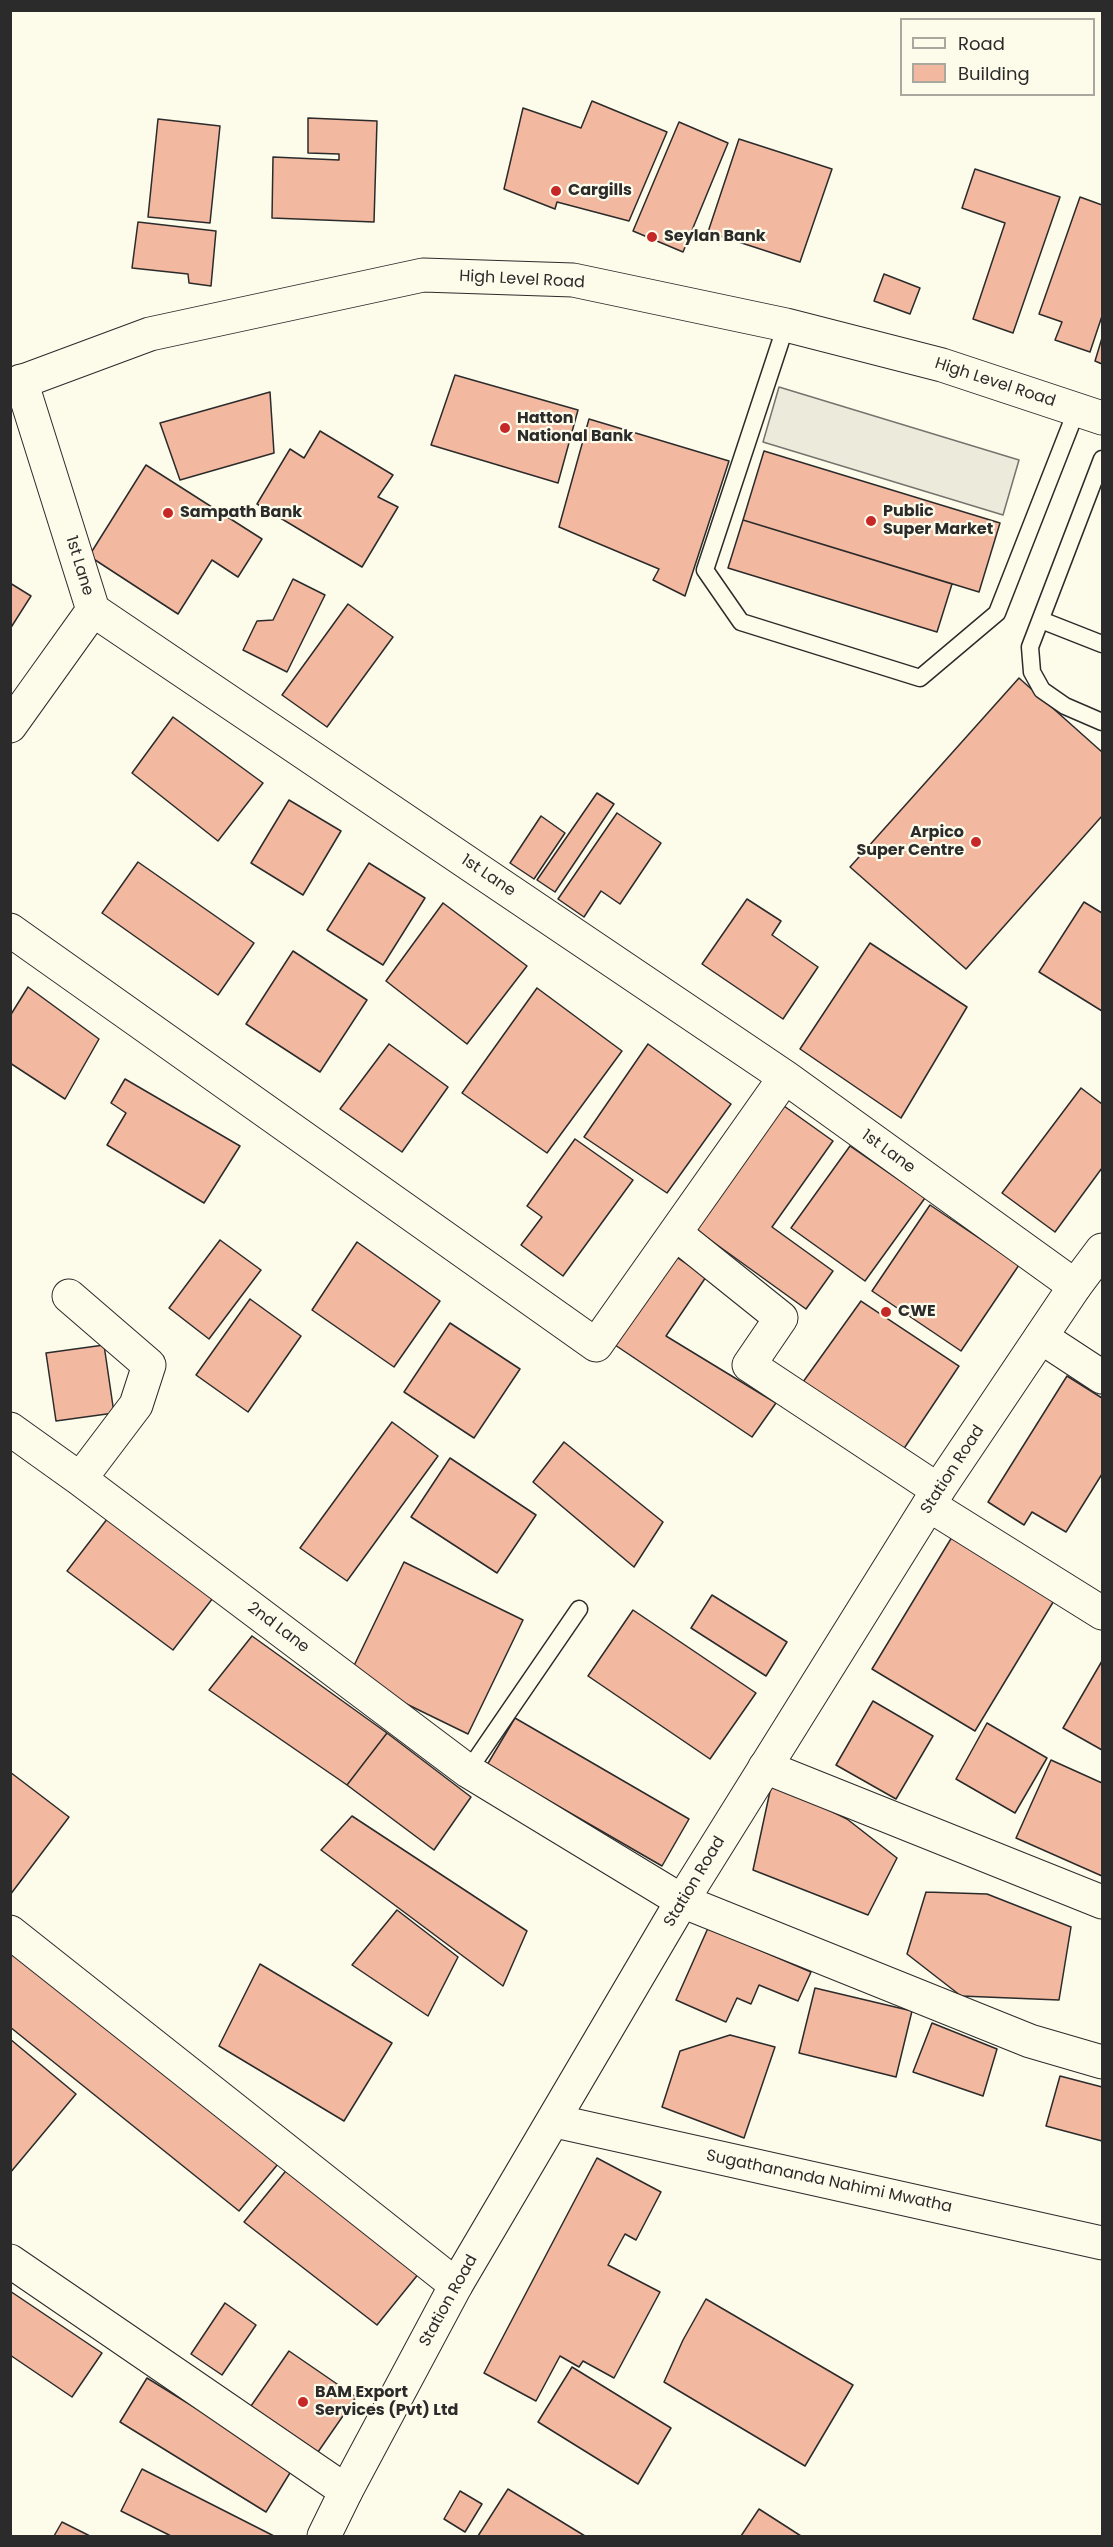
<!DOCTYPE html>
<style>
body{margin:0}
#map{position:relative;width:1113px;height:2547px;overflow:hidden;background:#fdfbea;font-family:Poppins,sans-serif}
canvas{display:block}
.frame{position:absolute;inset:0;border:12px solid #2b2b2b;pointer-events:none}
.legend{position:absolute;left:900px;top:18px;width:195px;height:78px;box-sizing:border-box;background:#fdfbea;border:2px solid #a9a89e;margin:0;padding:8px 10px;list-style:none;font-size:18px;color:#2b2b2b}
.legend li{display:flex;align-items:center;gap:12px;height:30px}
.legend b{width:30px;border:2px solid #a9a89e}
</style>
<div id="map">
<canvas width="1113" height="2547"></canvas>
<div class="frame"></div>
<ul class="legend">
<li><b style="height:8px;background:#fdfbea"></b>Road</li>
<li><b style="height:16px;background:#f2b8a0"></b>Building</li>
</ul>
</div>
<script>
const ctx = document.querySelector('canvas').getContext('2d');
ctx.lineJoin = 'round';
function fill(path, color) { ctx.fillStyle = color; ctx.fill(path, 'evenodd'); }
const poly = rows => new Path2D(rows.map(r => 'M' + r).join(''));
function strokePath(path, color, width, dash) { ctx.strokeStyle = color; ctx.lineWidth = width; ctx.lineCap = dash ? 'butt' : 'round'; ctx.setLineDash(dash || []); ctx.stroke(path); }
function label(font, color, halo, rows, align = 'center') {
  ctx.font = font + ' Poppins,sans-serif'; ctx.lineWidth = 4.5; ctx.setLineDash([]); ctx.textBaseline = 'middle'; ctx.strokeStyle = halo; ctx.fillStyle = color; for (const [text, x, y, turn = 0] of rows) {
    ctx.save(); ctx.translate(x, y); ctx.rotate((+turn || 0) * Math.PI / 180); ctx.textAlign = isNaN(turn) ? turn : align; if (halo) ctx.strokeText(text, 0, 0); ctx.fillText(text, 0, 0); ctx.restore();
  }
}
const parking = poly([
 [779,387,1019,460,1003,515,763,442,779,387]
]);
const building = poly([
 [592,101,667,132,629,221,557,202,555,209,504,189,523,108,581,128,592,101],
 [308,118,377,121,374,222,272,218,273,157,339,160,339,154,308,153,308,118],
 [158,119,220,126,210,223,148,217,158,119],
 [679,122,728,143,683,252,633,231,679,122],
 [739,139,832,169,800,262,708,232,739,139],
 [975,169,1060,197,1013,333,973,319,1005,223,962,208,975,169],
 [1080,197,1102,205,1102,316,1090,352,1055,340,1062,322,1039,314,1080,197],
 [138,222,216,231,211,286,189,283,188,274,132,268,138,222],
 [884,274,920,288,910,314,874,301,884,274],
 [1102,338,1102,364,1095,361,1102,338],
 [455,375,578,410,558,483,431,445,455,375],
 [270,392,274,453,180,480,160,423,270,392],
 [589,419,729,461,685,596,653,580,659,569,559,527,589,419],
 [320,431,393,475,378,497,398,507,362,567,257,504,290,449,304,458,320,431],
 [764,451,1000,523,979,592,743,520,764,451],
 [146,465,262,539,238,577,212,560,178,614,89,556,146,465],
 [743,520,952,584,937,632,728,568,743,520],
 [293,579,325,595,287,672,243,650,257,621,273,620,293,579],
 [10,583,31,596,10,629,10,583],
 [348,604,393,637,327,727,282,695,348,604],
 [1019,678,1102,752,1102,816,966,969,850,867,1019,678],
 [173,717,263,783,218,841,132,773,173,717],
 [597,793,614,804,555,892,537,880,597,793],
 [289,800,341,831,303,895,251,863,289,800],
 [617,813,661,843,620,904,601,891,584,917,558,899,617,813],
 [541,816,565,833,534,879,510,863,541,816],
 [138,862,254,943,218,995,102,913,138,862],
 [369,863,425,898,383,965,327,930,369,863],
 [747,899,781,921,772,935,818,967,783,1019,702,964,747,899],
 [1084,902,1102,913,1102,1011,1039,972,1084,902],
 [443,903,527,966,467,1044,386,981,443,903],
 [870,943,967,1007,901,1118,800,1049,870,943],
 [293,951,367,1000,320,1072,246,1024,293,951],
 [28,987,99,1039,65,1099,10,1063,10,1016,28,987],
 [537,988,622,1051,547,1153,462,1093,537,988],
 [389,1044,448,1087,402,1152,340,1109,389,1044],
 [648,1044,731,1104,667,1193,584,1137,648,1044],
 [125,1079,240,1146,204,1203,107,1145,126,1113,111,1103,125,1079],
 [1081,1088,1102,1104,1102,1168,1055,1232,1002,1193,1081,1088],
 [784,1106,833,1141,772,1227,833,1271,806,1309,695,1229,784,1106],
 [575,1139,633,1180,563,1276,521,1245,542,1217,527,1206,575,1139],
 [850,1146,925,1198,865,1281,791,1228,850,1146],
 [930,1205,1019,1265,961,1351,872,1291,930,1205],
 [220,1240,261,1270,209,1339,169,1308,220,1240],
 [357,1242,440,1301,394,1367,312,1310,357,1242],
 [675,1256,706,1277,666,1336,776,1403,752,1437,615,1345,675,1256],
 [250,1299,301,1336,248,1412,196,1375,250,1299],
 [861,1301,959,1366,903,1450,803,1382,861,1301],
 [450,1323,520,1369,474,1438,404,1392,450,1323],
 [104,1345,114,1413,56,1421,46,1353,104,1345],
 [1067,1376,1102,1398,1102,1474,1066,1532,1032,1512,1024,1525,988,1502,1067,1376],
 [392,1422,438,1456,347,1581,300,1548,392,1422],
 [564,1442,663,1522,634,1567,533,1482,564,1442],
 [450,1458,536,1515,497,1573,411,1517,450,1458],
 [111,1514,216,1594,173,1650,67,1571,111,1514],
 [952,1537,1055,1599,975,1731,872,1669,952,1537],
 [404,1562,523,1620,468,1734,349,1676,404,1562],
 [712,1595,787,1642,766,1676,691,1628,712,1595],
 [633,1610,756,1693,710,1759,588,1676,633,1610],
 [252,1636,387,1733,347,1785,209,1690,252,1636],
 [1102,1661,1102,1750,1063,1728,1102,1661],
 [873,1701,933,1736,896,1799,836,1765,873,1701],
 [515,1718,689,1819,662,1866,487,1765,515,1718],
 [987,1723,1047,1758,1015,1813,956,1779,987,1723],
 [387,1733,471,1797,434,1850,347,1785,387,1733],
 [1051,1760,1102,1783,1102,1876,1016,1838,1051,1760],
 [10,1772,69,1817,10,1895,10,1772],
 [772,1782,847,1819,897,1858,868,1915,753,1870,772,1782],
 [352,1816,527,1931,503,1986,321,1850,352,1816],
 [926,1892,987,1894,1071,1927,1059,2000,961,1996,907,1954,926,1892],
 [397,1910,458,1957,428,2016,352,1965,397,1910],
 [708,1928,811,1972,798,2001,759,1985,751,2004,737,1998,726,2022,676,2000,708,1928],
 [10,1944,278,2164,239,2211,10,2027,10,1944],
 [260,1964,392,2043,344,2121,219,2046,260,1964],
 [815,1988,912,2011,896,2077,799,2053,815,1988],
 [932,2023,997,2049,983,2096,913,2072,932,2023],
 [730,2035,775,2047,744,2138,662,2107,680,2051,730,2035],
 [10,2039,76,2094,10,2173,10,2039],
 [1060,2076,1102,2087,1102,2141,1046,2126,1060,2076],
 [597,2158,661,2192,636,2240,625,2234,608,2265,660,2292,614,2378,583,2361,579,2367,560,2356,536,2401,484,2373,597,2158],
 [289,2167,420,2272,377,2325,244,2222,289,2167],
 [10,2291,102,2353,72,2397,10,2355,10,2291],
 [706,2299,853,2385,805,2466,664,2382,683,2340,706,2299],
 [225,2303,256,2325,222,2375,191,2354,225,2303],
 [289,2351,356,2397,318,2452,251,2406,289,2351],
 [572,2367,671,2428,638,2484,538,2422,572,2367],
 [147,2378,293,2468,266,2512,120,2422,147,2378],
 [142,2469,274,2536,171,2536,121,2511,142,2469],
 [508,2489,585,2536,478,2536,508,2489],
 [460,2491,482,2504,465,2532,444,2519,460,2491],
 [759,2509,801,2536,741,2536,759,2509],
 [62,2522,90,2536,54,2536,62,2522]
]);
const lane = poly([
 [786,325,705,570,741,622,920,678,997,613,1077,409],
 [1102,459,1030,647,1032,672,1042,690,1065,706,1102,722],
 [1041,620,1102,644],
 [468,1771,579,1609]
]);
const street = poly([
 [21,381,93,610,785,1077,1075,1286],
 [10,726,93,610],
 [10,930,596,1345,785,1077],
 [675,1233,781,1318,749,1365,938,1490],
 [69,1296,149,1365,136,1405,80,1479,468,1771,682,1901,1030,2041,1102,2062],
 [1041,1337,1102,1377],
 [10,1429,80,1479],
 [929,1505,1102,1613],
 [765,1767,1102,1902],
 [10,1932,456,2285],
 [555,2121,1102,2243],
 [10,2261,346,2491]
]);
const primary = poly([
 [324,2536,346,2491,456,2285,682,1901,938,1490,1075,1286,1102,1250]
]);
const highway = poly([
 [10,386,150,334,423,275,573,280,786,325,942,365,1102,418]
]);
const markers = [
 [556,191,6,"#c62828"],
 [652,237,6,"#c62828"],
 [505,428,6,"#c62828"],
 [168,513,6,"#c62828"],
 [871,521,6,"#c62828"],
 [976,842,6,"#c62828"],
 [886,1312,6,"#c62828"],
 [303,2402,6,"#c62828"]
];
const poiNames = [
 ["Cargills",568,191],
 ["Seylan Bank",664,237],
 ["Hatton",517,419],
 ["National Bank",517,437],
 ["Public",883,512],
 ["Super Market",883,530],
 ["Sampath Bank",180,513],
 ["Arpico",964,833,"right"],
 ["Super Centre",964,851,"right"],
 ["CWE",898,1312],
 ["BAM Export",315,2393],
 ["Services (Pvt) Ltd",315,2411]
];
const streetNames = [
 ["High Level Road",522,280,3],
 ["High Level Road",995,383,18],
 ["1st Lane",79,566,73],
 ["1st Lane",488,876,34],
 ["1st Lane",888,1152,36],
 ["Station Road",953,1470,-57],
 ["2nd Lane",278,1628,37],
 ["Station Road",695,1882,-59],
 ["Sugathananda Nahimi Mwatha",829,2182,12],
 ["Station Road",449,2301,-61]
];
fill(parking, '#eceadb');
strokePath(parking, '#74746e', 1.5);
fill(building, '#f2b8a0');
strokePath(building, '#2b2b2b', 1.5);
strokePath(lane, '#2b2b2b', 19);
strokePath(street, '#2b2b2b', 35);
strokePath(primary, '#2b2b2b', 35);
strokePath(highway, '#2b2b2b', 35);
strokePath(lane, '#fdfbea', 16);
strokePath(street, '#fdfbea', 33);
strokePath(primary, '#fdfbea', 33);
strokePath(highway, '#fdfbea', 33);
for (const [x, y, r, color] of markers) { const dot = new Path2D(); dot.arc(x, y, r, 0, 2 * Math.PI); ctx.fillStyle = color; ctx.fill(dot); strokePath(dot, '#fdfbea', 2); }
label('bold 16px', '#2b2b2b', '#fdfbea', poiNames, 'left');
label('16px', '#2b2b2b', '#fdfbea', streetNames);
</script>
